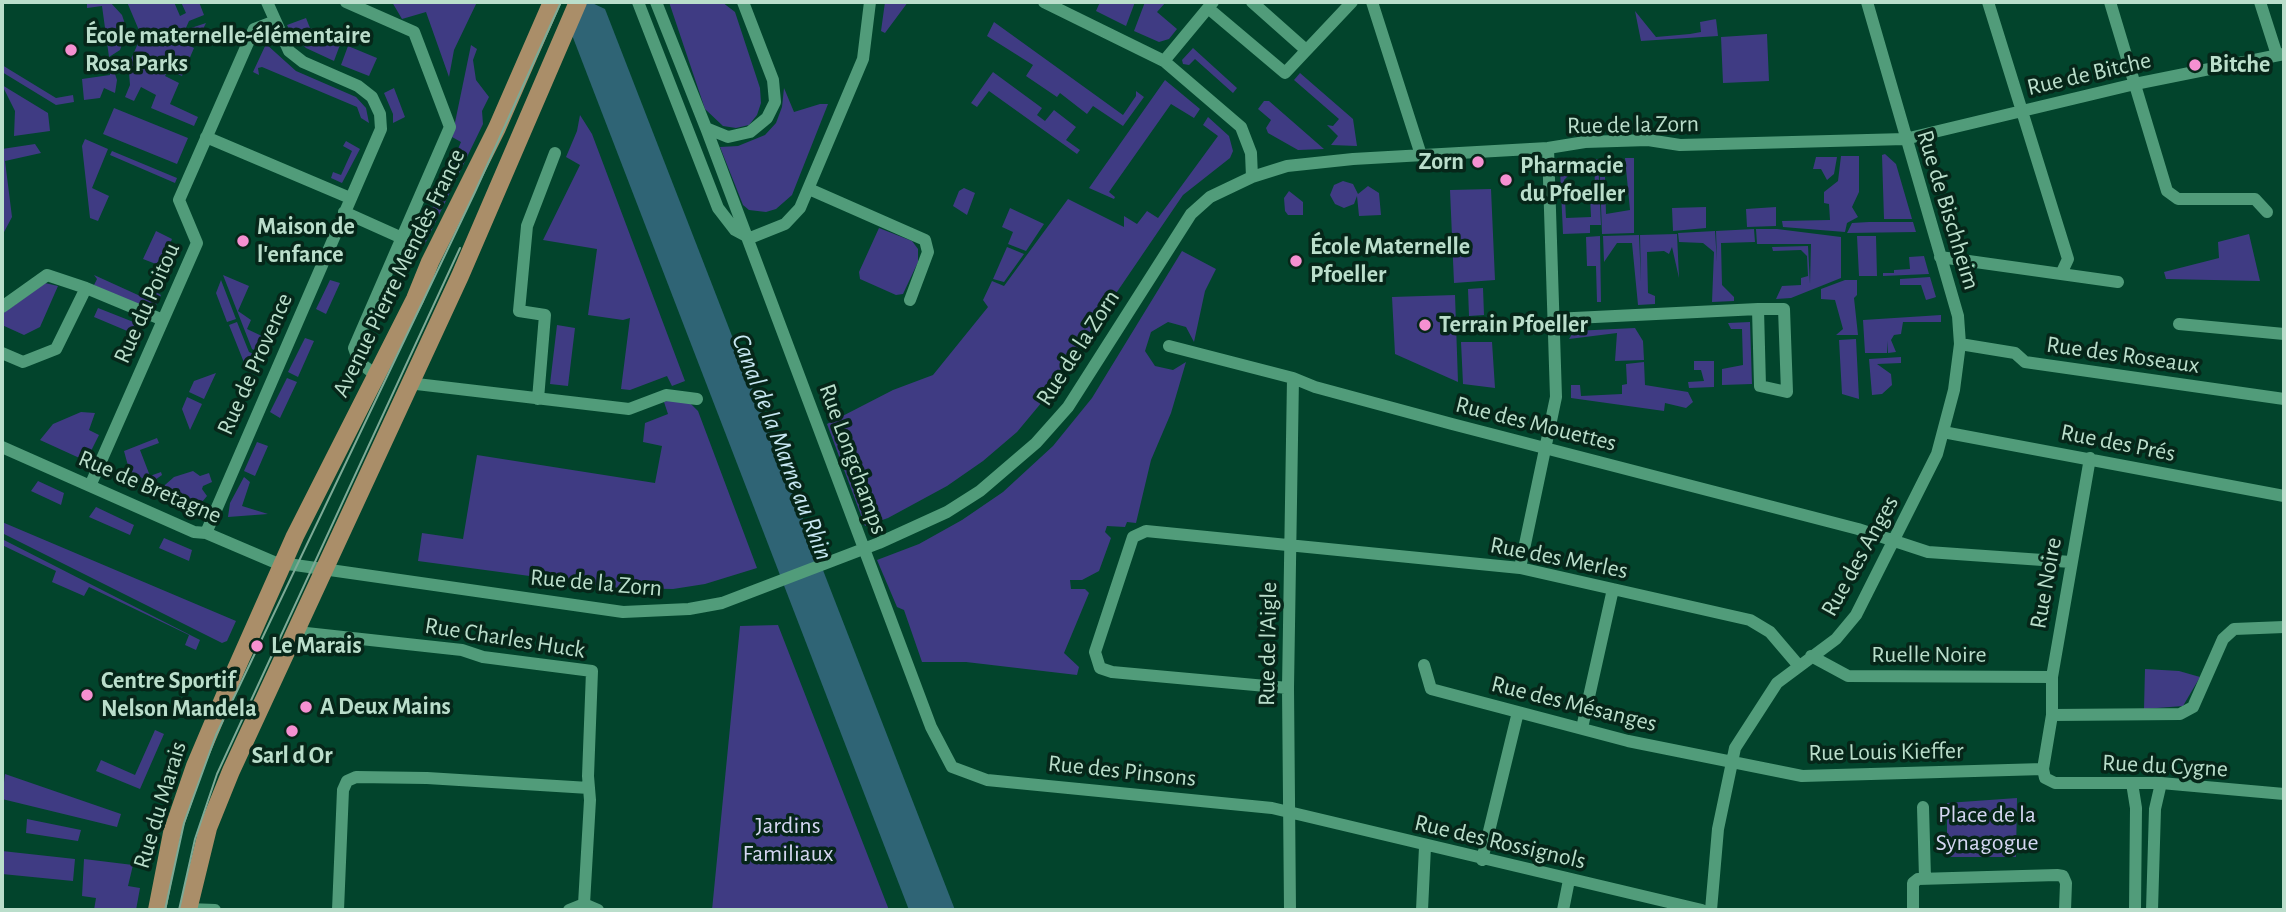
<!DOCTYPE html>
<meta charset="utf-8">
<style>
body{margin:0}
#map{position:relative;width:2286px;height:912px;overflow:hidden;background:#02442c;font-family:"Alegreya Sans",sans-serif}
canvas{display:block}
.frame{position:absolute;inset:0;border:4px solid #badecb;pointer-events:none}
</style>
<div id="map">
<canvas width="2286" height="912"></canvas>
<div class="frame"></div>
</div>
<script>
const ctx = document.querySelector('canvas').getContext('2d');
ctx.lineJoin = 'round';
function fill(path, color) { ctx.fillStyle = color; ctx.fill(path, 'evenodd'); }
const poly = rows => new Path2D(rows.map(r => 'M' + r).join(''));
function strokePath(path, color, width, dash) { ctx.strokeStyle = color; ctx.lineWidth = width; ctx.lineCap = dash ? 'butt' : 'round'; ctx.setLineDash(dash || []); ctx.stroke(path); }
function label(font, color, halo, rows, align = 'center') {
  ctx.font = font + ' "Alegreya Sans",sans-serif'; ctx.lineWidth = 7; ctx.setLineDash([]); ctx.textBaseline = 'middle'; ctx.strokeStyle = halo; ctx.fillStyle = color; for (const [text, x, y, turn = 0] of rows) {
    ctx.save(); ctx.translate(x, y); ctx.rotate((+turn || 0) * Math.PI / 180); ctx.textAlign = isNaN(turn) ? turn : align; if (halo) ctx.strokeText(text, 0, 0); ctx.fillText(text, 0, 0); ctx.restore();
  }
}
const green = poly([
 [110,2,122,15,127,30,120,50,109,57,102,6,87,8,87,4],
 [127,2,174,2,180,16,186,13,181,2,199,2,204,15,189,21,185,30,206,23,197,41,183,35,180,41,194,48,182,76,168,70,165,76,179,83,170,104,198,117,194,126,151,108,156,95,141,87,134,101,125,97,130,85,129,73,125,73,139,41,138,28],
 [392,2,477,2,454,50,449,77,426,12,402,19],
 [669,2,722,2,735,12,760,88,761,103,757,115,749,125,736,128,723,126,705,109],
 [885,2,908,2,885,33,881,31],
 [1100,2,1135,2,1126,26,1096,11],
 [1145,2,1166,2,1157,12,1177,29,1169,39,1159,42,1134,31],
 [1714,2,1718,36,1641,41,1635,11,1656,37,1690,34,1701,32,1700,22,1716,19],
 [306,18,310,28,341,42,334,61,306,48,291,33,287,25],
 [994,22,1123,115,1136,96,1136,91,1144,97,1123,126,1093,106,1087,114,1060,93,1057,97,1026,76,1033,65,987,36],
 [1767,34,1769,81,1723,83,1721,37],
 [266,44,296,71,356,97,366,108,369,123,361,118,357,107,262,67,258,68,259,75,253,72],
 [471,45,477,49,473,60,476,80,489,97,482,111,483,124,424,246,417,243,461,142,452,137],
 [348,46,377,58,369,76,341,65],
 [1193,48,1237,88,1233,93,1195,59,1189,65,1183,64,1182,60],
 [2,65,56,98,73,95,74,102,56,105,2,72],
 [113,68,117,80,115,93,104,88,100,98,84,100,82,79,110,75,110,69],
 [993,72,1042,108,1037,115,1045,121,1054,110,1076,127,1066,140,1080,150,1077,154,989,91,977,107,971,103],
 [1300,73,1353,119,1357,146,1331,145,1338,136,1327,125,1333,126,1339,119,1294,80],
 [1165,80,1200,109,1194,118,1171,104,1109,192,1115,197,1114,199,1089,188],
 [2,85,48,113,50,131,14,136,15,111],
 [394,88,405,117,393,123,393,114,384,93],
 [784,88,794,112,820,104,828,104,792,195,776,209,766,212,749,210,743,205,720,147,738,146,765,135,776,123,782,107],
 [1264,101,1269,101,1324,149,1298,150,1268,133,1266,128,1271,120,1258,109],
 [114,108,188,138,177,164,103,134],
 [580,115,592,134,685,381,672,386,667,376,630,390,621,389,630,318,623,320,588,315,597,249,543,240,580,165,566,157,577,131],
 [1208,117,1229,136,1233,151,1230,158,1183,195,1042,402,1017,432,983,461,947,486,888,518,865,526,827,424,893,390,933,375,988,307,983,300,992,281,1004,286,1068,199,1124,227,1124,216,1137,224,1147,211,1158,218,1218,136,1203,125],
 [85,139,108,149,92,188,109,196,98,221,90,218,82,146],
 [346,141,360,149,342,183,331,178,333,172,341,175,352,151,343,146],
 [35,144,41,153,5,161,12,217,3,234,2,149],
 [112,151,177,178,175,183,110,155],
 [1885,154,1896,164,1912,219,1884,219,1882,155],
 [1841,156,1859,156,1859,192,1852,207,1858,217,1847,223,1845,232,1783,227,1782,221,1830,220,1829,204,1824,203,1824,192,1838,181],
 [1816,157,1837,157,1834,174,1827,180,1821,169,1813,169],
 [1625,158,1634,158,1634,233,1602,234,1600,177,1605,177,1606,214,1630,210],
 [1594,159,1598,159,1601,225,1590,225,1590,233,1563,234,1560,169,1568,160,1568,176,1564,180,1566,218,1591,217,1590,195,1595,185],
 [1343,181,1353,184,1358,194,1368,186,1379,193,1381,215,1359,216,1357,196,1354,204,1344,208,1335,204,1330,195,1334,185],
 [964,188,975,193,967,215,953,206,959,191],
 [1491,189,1495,280,1454,283,1450,190],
 [1289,191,1303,202,1303,215,1288,215,1285,211,1284,198],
 [1706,207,1706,228,1673,231,1672,208],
 [1776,207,1776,226,1747,227,1746,209],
 [1010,208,1044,224,1026,251,1008,244,1013,232,1002,227],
 [1869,222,1913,222,1916,232,1847,233,1852,223],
 [879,228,912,241,918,249,918,262,903,294,896,295,860,279,859,272],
 [1754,229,1755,242,1721,243,1722,285,1734,297,1734,301,1712,302,1714,252,1703,243,1679,242,1678,233,1715,231,1717,262,1716,231],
 [1756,229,1777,229,1841,237,1841,278,1791,298,1776,299,1782,286,1801,285,1801,278,1808,276,1807,256,1801,250,1773,251,1772,247,1808,246,1810,284,1811,244,1757,244],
 [156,231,172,239,161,266,143,259],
 [1677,234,1679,278,1672,247,1669,254,1664,251,1647,252,1648,293,1655,296,1655,304,1638,305,1632,243,1617,243,1604,262,1603,236,1639,235,1641,282,1640,235],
 [2249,234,2260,281,2166,279,2164,272,2219,258,2218,242],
 [1600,236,1601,302,1597,302,1596,266,1587,266,1586,237],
 [1857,236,1876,236,1877,276,1859,276],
 [1007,247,1024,254,1004,282,993,279],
 [1182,251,1216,269,1205,291,1194,342,1186,327,1168,322,1151,332,1145,351,1155,366,1173,370,1186,362,1171,413,1151,460,1136,523,1127,522,1125,527,1107,526,1105,532,1111,538,1099,571,1082,580,1070,580,1071,589,1085,589,1089,593,1064,653,1079,667,1077,675,966,662,922,662,904,610,897,607,877,560,919,544,962,520,1003,492,1053,446,1092,398],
 [1924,256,1929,274,1883,276,1883,273,1894,273,1894,270,1910,269,1909,257],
 [94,275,149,300,154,291,161,295,154,309,143,304,141,310,94,285,97,279],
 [223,275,249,286,238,311,251,320,247,329,266,338,260,353,252,349],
 [1930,277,1936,297,1933,298,1926,300,1921,285,1900,285,1900,279],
 [221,280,236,319,227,322,216,293],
 [330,280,340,283,326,314,316,309],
 [1845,280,1857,280,1857,295,1854,298,1858,335,1836,335,1843,329,1835,300,1821,299,1821,289],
 [45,283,58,286,40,327,24,335,2,325,2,314],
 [1483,288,1484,315,1469,316,1468,289],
 [1455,295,1458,382,1395,354,1392,297],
 [98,308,136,323,132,333,94,317],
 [1941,315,1941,322,1903,322,1901,334,1894,335,1891,340,1896,352,1888,353,1887,341,1887,353,1865,353,1863,320],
 [237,322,249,352,258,356,251,373,247,370,229,325],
 [1750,322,1752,384,1722,385,1722,369,1743,365,1742,329,1731,329,1728,323],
 [557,325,575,328,568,386,550,384],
 [1635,328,1643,341,1644,360,1615,361,1617,333,1569,339,1574,331],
 [305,338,314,341,298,377,288,372],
 [1856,339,1859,399,1842,394,1839,340],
 [1461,342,1492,342,1495,388,1463,384],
 [1901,357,1901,363,1877,364,1891,374,1892,385,1882,394,1872,395,1869,359],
 [1694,361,1714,361,1714,387,1689,388,1688,382,1704,381,1701,370,1694,370],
 [1644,362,1645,385,1688,392,1693,402,1686,408,1665,403,1664,411,1571,398,1571,385,1580,385,1581,396,1622,394,1622,385,1627,384,1626,364],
 [216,373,204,399,189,392,194,381],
 [287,378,297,382,280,418,270,412],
 [187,397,202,404,190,430,182,409],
 [673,399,689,402,698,411,757,568,705,584,673,589,619,588,418,561,422,533,463,539,477,455,655,483,662,446,643,442,645,423,668,414,664,402],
 [81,412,95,413,89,430,99,435,86,461,40,440,53,424],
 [157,438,159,443,140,450,150,476,161,472,162,475,152,482,130,473,124,451],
 [257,442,268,446,255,476,244,471],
 [193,471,200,476,209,473,212,482,203,486,202,489,207,496,197,508,157,492,174,477],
 [244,477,250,482,242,506,268,514,228,517,230,503],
 [38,481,64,493,61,505,31,491],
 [96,507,134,525,130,535,89,517],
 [2,522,236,621,227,641,222,643,2,533],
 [164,538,192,550,189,561,159,548],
 [2,539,200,640,196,650,185,645,189,635,89,587,84,596,52,582,56,571,2,545],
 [778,625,889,910,712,910,740,626],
 [2145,669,2179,671,2200,677,2183,706,2144,709],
 [155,730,164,734,140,789,96,771,101,760,135,775],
 [5,774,121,814,117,827,2,799],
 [2017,798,2016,857,1947,857,1947,803],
 [27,819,81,830,78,841,26,833],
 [2,851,75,859,73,881,2,874],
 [84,859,133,865,128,886,140,888,136,910,94,910,96,898,82,896]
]);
const water = poly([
 [573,2,590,2,605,9,955,910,909,910,572,35]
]);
const minor = poly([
 [346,2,414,32,450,127,354,348,359,362,377,376],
 [638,2,718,208,735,230,750,238],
 [656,2,706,128,728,137,750,132,767,118,775,102,773,80,743,2],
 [1044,2,1164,61,1241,127,1251,153,1252,177],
 [1252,2,1306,50],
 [1372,2,1421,155],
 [1988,2,2068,259,2061,274],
 [2110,2,2167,191,2178,199,2255,199,2267,212],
 [2260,2,2277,55],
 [1208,8,1285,73,1352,2],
 [1164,61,1213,2],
 [706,128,931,727,952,767,987,780,1272,808,1702,910],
 [206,137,350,198],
 [809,189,925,240,928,252,910,300],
 [344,212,402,238],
 [750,238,785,224,800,208,863,59,870,2],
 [1940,257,2118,282],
 [2,307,47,275,86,288],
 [1554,319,1758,309,1784,309,1787,392,1760,386,1758,309],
 [2179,324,2284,334],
 [1960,344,2015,353,2025,362,2284,399],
 [1169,346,1293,378,1315,387,1452,424,1858,529,1928,552,2071,562],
 [2,353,23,362,56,349,86,288,163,320],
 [408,383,629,409,666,395,697,399],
 [538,399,545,315,519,311,527,226,555,153],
 [1943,432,2284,496],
 [2,447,194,532,206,533,274,562,623,612,689,609,722,603,879,543,947,512,980,491,1036,443,1068,407,1191,214,1210,197,1252,177,1287,166,1353,159,1548,148,1585,142,1648,140,1680,145,1905,139,2135,84,2284,54],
 [90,486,197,243,179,200,254,29,275,21],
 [206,533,381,129,380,114,372,97,358,86,303,62,289,51,267,2],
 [1520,568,1556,397,1548,148],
 [2284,627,2234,629,2223,639,2193,707,2180,714,2052,715,2043,769,2045,778,2055,783,2161,783,2284,794],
 [297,632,462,650,483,657,592,671,588,776,590,800,584,904],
 [1811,656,1848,676,2052,677],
 [1424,665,1431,689,1628,741,1802,776,2043,769],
 [1288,688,1112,672,1100,668,1095,652,1133,537,1146,531,1520,568,1750,620,1770,632,1799,666],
 [2052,715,2052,677,2090,458],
 [1582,728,1613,589],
 [2132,783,2136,808,2135,910],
 [1923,807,1925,878],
 [1482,860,1518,712],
 [188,909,215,910],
 [338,910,343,790,347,781,356,777,427,778,589,788],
 [569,910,584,904,598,910],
 [1290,910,1288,688,1293,378],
 [1422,910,1425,847],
 [1563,910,1569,880],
 [1711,910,1718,829,1735,748,1777,683,1836,639,1856,615,1937,454,1954,390,1960,344,1958,316,1867,2],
 [1913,910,1913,883,1918,879,2057,875,2063,876,2066,883,2065,910],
 [2152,910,2155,809,2161,783]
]);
const major = poly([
 [157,910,172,833,195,766,236,669,295,536,415,299,430,262,497,128,552,2],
 [188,910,208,828,231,771,460,276,578,2]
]);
const tram = poly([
 [165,910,184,823,216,735,475,192,561,2],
 [179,910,195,839,217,774,460,248]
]);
const markers = [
 [71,50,7,"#f590d1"],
 [2195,65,7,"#f590d1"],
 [1478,162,7,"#f590d1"],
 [1506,180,7,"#f590d1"],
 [243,241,7,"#f590d1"],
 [1296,261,7,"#f590d1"],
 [1425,325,7,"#f590d1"],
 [257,646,7,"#f590d1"],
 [87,695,7,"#f590d1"],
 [306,707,7,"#f590d1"],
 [292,731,7,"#f590d1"]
];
const poiNames = [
 ["École maternelle-élémentaire",85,36],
 ["Rosa Parks",85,64],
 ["Bitche",2209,65],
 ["Zorn",1464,162,"right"],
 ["Pharmacie",1520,166],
 ["du Pfoeller",1520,194],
 ["Maison de",257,227],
 ["l'enfance",257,255],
 ["École Maternelle",1310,247],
 ["Pfoeller",1310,275],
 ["Terrain Pfoeller",1439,325],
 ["Le Marais",271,646],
 ["Centre Sportif",101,681],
 ["Nelson Mandela",101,709],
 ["A Deux Mains",320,707],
 ["Sarl d Or",292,756,"center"]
];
const streetNames = [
 ["Rue de Bitche",2089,74,-13],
 ["Rue de la Zorn",1633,125,-1],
 ["Rue de Bischheim",1948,210,73],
 ["Avenue Pierre Mendès France",399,273,-64],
 ["Rue du Poitou",147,303,-66],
 ["Rue de la Zorn",1078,348,-57],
 ["Rue des Roseaux",2123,355,8],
 ["Rue de Provence",255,364,-66],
 ["Rue des Mouettes",1536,424,14],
 ["Rue des Prés",2118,443,11],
 ["Rue Longchamps",853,459,70],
 ["Rue de Bretagne",150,487,23],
 ["Rue des Anges",1860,556,-61],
 ["Rue des Merles",1559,558,11],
 ["Rue de la Zorn",596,583,5],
 ["Rue Noire",2046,583,-80],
 ["Rue Charles Huck",505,638,9],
 ["Rue de l'Aigle",1268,644,-89],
 ["Ruelle Noire",1929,655],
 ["Rue des Mésanges",1574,704,14],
 ["Rue Louis Kieffer",1886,752,-1],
 ["Rue du Cygne",2165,766,3],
 ["Rue des Pinsons",1122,771,6],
 ["Rue du Marais",160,805,-73],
 ["Rue des Rossignols",1500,842,13]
];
const parkNames = [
 ["Place de la",1987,815],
 ["Synagogue",1987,843],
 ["Jardins",788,826],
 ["Familiaux",788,854]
];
const waterNames = [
 ["Canal de la Marne au Rhin",782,447,69]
];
fill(green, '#3f3b83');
fill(water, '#2f6475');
strokePath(minor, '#519c7a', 12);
strokePath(major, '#aa8e69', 18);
strokePath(tram, '#7caa96', 2);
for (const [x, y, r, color] of markers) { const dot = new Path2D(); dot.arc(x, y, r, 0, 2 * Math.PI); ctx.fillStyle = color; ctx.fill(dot); strokePath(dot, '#062619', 2.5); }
label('bold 24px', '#badecb', '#062619', poiNames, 'left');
label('24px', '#badecb', '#062619', streetNames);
label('24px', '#d5d7f2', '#062619', parkNames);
label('italic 26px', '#c7e7f2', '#062619', waterNames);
</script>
